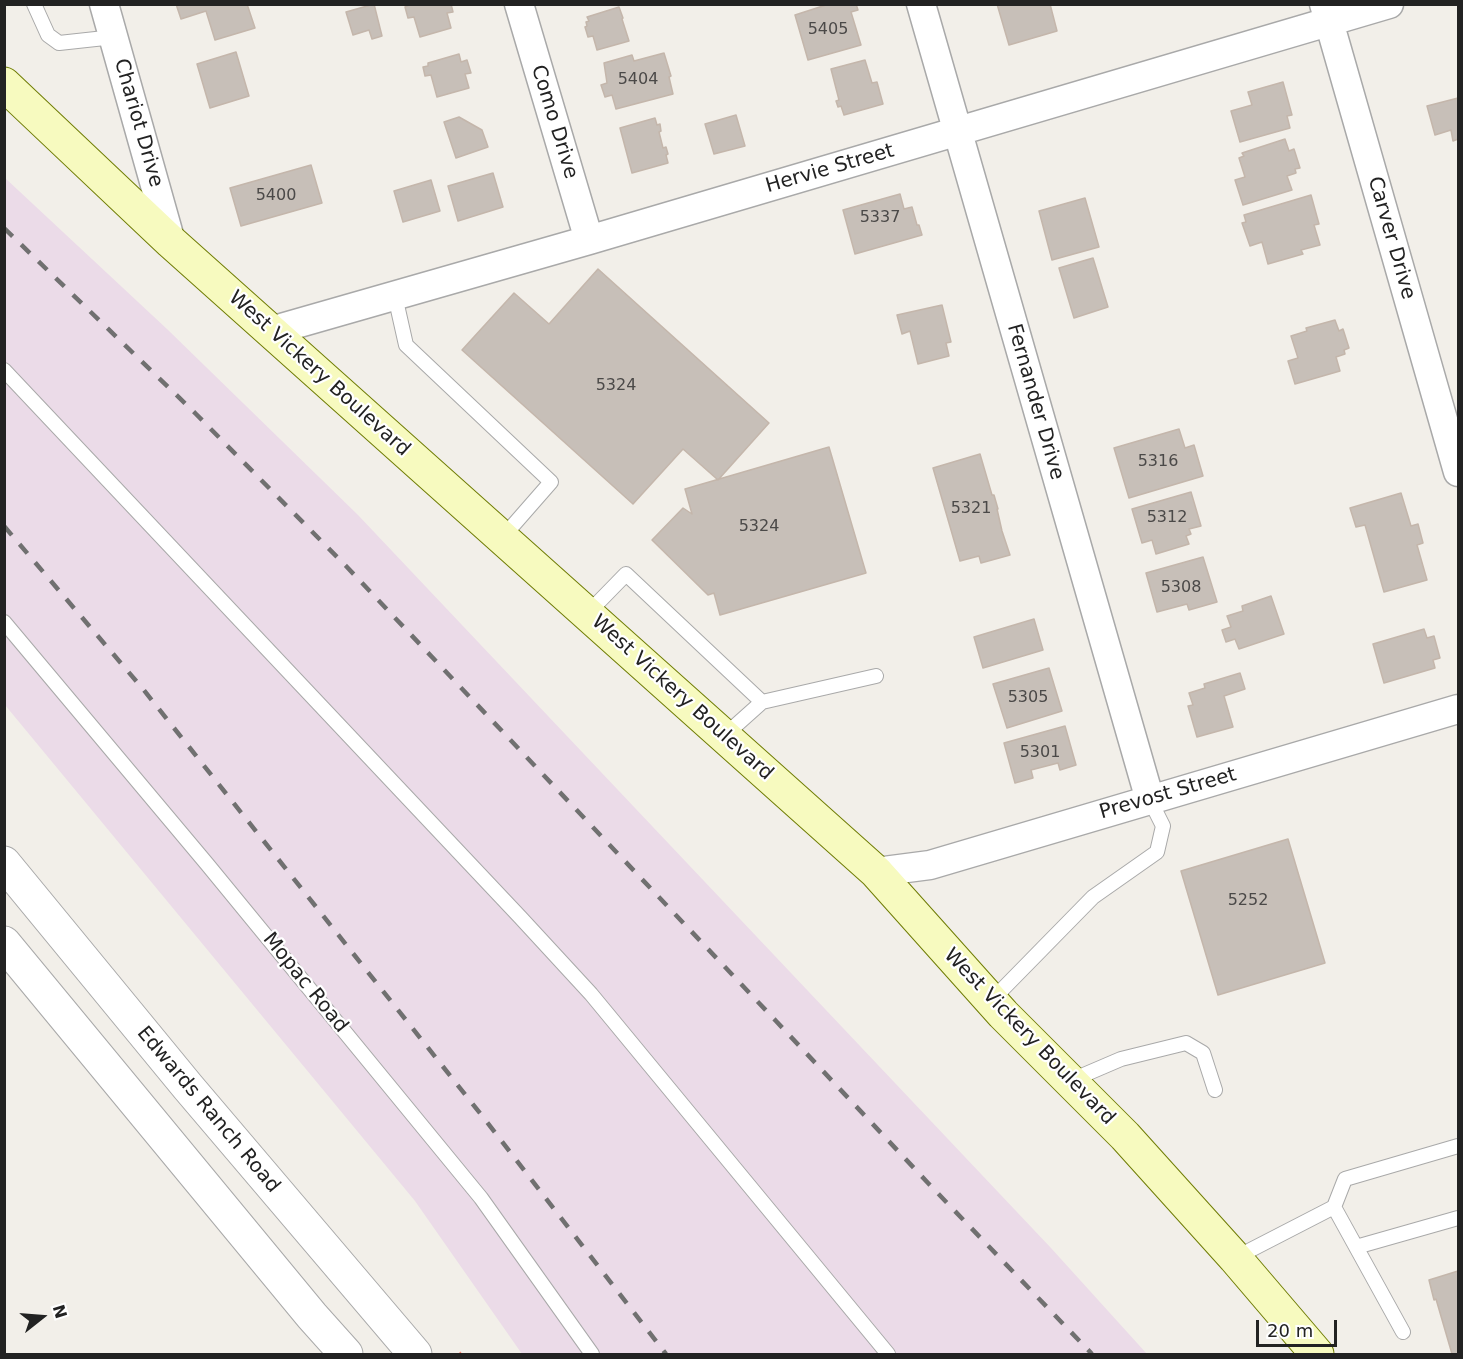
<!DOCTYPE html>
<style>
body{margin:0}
#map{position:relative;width:1463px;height:1359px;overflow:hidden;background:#f2efe9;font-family:"DejaVu Sans",sans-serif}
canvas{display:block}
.frame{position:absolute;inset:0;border:6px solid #222;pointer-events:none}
.north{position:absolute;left:12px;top:1287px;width:60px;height:60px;-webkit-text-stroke:4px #fff;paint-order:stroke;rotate:73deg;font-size:16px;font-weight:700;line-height:24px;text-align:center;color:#222}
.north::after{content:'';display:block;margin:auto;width:21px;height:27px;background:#222;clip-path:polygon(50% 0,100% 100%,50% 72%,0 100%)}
.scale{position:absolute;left:1256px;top:1320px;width:81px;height:27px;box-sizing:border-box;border:3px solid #222;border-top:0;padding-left:8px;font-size:18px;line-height:21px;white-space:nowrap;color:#222;-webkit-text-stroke:4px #fff;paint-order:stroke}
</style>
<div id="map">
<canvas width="1463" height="1359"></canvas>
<div class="frame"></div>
<div class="north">N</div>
<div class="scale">20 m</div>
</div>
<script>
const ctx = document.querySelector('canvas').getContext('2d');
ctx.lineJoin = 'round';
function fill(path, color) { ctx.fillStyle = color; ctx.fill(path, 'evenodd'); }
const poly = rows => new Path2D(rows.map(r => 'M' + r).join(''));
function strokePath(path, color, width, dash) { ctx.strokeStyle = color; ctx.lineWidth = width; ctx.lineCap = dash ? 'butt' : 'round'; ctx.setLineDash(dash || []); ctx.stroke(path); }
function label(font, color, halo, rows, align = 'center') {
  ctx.font = font + ' "DejaVu Sans",sans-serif'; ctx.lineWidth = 4.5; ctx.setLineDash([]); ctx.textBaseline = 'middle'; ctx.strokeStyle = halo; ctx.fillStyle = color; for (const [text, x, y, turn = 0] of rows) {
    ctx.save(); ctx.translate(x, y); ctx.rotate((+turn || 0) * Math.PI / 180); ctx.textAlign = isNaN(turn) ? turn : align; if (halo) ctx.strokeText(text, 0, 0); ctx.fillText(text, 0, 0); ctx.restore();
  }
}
const industrial = poly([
 [4,177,167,329,358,515,1051,1248,1147,1354,522,1354,415,1201,5,705]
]);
const building = poly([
 [176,4,247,4,255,28,215,40,206,11,181,19,176,4],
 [374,4,382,36,372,39,369,30,353,35,346,12,374,4],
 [451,4,453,12,447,13,451,28,420,37,414,17,408,18,405,7,411,4,451,4],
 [829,4,856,4,858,10,851,12,861,45,808,60,795,15,829,4],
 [997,4,1050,4,1057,31,1009,45,997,4],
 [619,7,623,18,622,19,629,41,597,50,593,36,588,37,585,27,587,26,586,22,589,21,587,17,619,7],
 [236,52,249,96,210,108,197,64,236,52],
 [664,53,671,76,669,77,673,94,616,109,612,95,605,97,601,85,607,83,604,63,632,55,634,61,664,53],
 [459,54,461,62,467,60,471,73,465,74,469,88,437,97,431,75,425,76,423,67,428,66,428,63,459,54],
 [865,60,872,83,877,82,883,104,844,115,841,106,838,107,836,101,839,100,831,69,865,60],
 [1283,82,1292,115,1287,116,1290,128,1240,142,1231,111,1252,105,1248,92,1283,82],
 [1458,98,1458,139,1453,141,1451,130,1435,135,1427,106,1458,98],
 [736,115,745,146,714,154,705,124,736,115],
 [459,117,482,130,488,147,456,158,444,122,459,117],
 [655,118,657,125,660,124,661,131,659,132,663,148,666,147,668,154,666,155,668,163,632,173,620,128,655,118],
 [1285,139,1289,151,1294,149,1300,168,1295,169,1296,173,1287,176,1292,190,1243,205,1235,180,1245,177,1239,158,1244,156,1242,153,1285,139],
 [311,165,322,203,241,226,230,188,311,165],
 [493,173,503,207,458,221,448,186,493,173],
 [431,180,440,211,403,222,394,191,431,180],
 [900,194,904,209,912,207,917,225,919,225,922,235,855,254,843,210,900,194],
 [1311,195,1319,224,1314,225,1320,245,1301,250,1303,254,1268,264,1262,242,1250,246,1242,223,1246,222,1244,215,1311,195],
 [1085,198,1099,247,1052,260,1039,211,1085,198],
 [1093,258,1108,307,1074,318,1059,268,1093,258],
 [598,269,769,423,718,480,683,449,633,504,462,350,514,293,549,324,598,269],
 [942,305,951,342,946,343,949,356,918,364,910,331,902,334,897,315,942,305],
 [1335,320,1339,331,1343,329,1349,348,1344,350,1345,354,1336,357,1340,371,1295,384,1288,361,1298,358,1291,336,1307,331,1306,328,1335,320],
 [1179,429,1185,448,1194,445,1203,476,1129,498,1114,448,1179,429],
 [829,447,866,573,720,615,714,593,708,595,652,540,683,508,692,514,685,489,829,447],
 [980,454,992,495,994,495,998,509,997,509,1002,531,1010,555,981,563,979,556,960,561,933,468,980,454],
 [1191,492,1201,526,1189,529,1191,534,1186,536,1189,544,1156,554,1152,540,1142,543,1132,509,1191,492],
 [1401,493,1411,526,1418,524,1423,543,1417,545,1427,580,1384,592,1365,525,1356,527,1350,508,1401,493],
 [1203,557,1217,602,1189,610,1187,604,1157,612,1146,573,1203,557],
 [1271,596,1284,634,1239,649,1235,639,1226,642,1222,630,1231,627,1227,616,1243,611,1242,606,1271,596],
 [1034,619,1043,650,983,668,974,637,1034,619],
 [1424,629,1427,638,1434,636,1440,658,1433,660,1435,668,1384,683,1373,644,1424,629],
 [1049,668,1062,711,1007,728,993,684,1049,668],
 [1240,673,1245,689,1224,696,1233,727,1197,737,1188,706,1193,705,1189,693,1205,688,1204,684,1240,673],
 [1065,726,1076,765,1060,770,1058,763,1031,770,1033,778,1015,783,1004,743,1065,726],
 [1288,839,1325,963,1218,995,1181,871,1288,839],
 [1458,1271,1458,1354,1452,1354,1436,1299,1434,1300,1429,1280,1458,1271]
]);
const path = poly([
 [459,1353,460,1354]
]);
const service = poly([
 [34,4,48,35,59,43,114,37],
 [395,296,406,345,551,482,502,538],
 [4,370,520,917,591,994,888,1354],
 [587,614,626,574,762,702,724,736],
 [4,622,207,864,481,1198,592,1354],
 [762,702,876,676],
 [991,1001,1093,897,1157,852,1163,826,1150,800],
 [1072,1080,1121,1059,1186,1043,1203,1053,1215,1090],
 [1334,1207,1345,1179,1458,1146],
 [1356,1247,1458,1218],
 [1235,1258,1334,1207,1403,1332]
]);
const minor = poly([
 [104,4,171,242],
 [519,4,589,240],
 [921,4,1150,800],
 [1324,4,1458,472],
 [271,331,589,240,1389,4],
 [876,872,930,865,1458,709]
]);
const tertiary = poly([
 [4,863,188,1087,415,1354],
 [4,943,312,1316,346,1354]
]);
const secondary = poly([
 [4,84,171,242,876,872,1003,1014,1125,1136,1235,1258,1317,1354]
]);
const rail = poly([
 [4,228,196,414,346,566,776,1021,928,1183,1092,1354],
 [4,526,143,689,483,1117,666,1354]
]);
const numberNames = [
 ["5405",828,30],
 ["5404",638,80],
 ["5400",276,196],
 ["5337",880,218],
 ["5324",616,386],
 ["5316",1158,462],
 ["5321",971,509],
 ["5312",1167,518],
 ["5324",759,527],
 ["5308",1181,588],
 ["5305",1028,698],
 ["5301",1040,753],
 ["5252",1248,901]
];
const streetNames = [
 ["Como Drive",554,122,73],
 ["Chariot Drive",138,123,74],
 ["Hervie Street",830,169,-16],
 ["Carver Drive",1391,238,74],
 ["West Vickery Boulevard",319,374,42],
 ["Fernander Drive",1035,402,74],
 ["West Vickery Boulevard",682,698,42],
 ["Prevost Street",1168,794,-16],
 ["Mopac Road",305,983,51],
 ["West Vickery Boulevard",1029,1037,46],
 ["Edwards Ranch Road",208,1110,50]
];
fill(industrial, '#ebdbe8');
fill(building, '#c7bfb8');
strokePath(building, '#c4b6ab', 1.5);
strokePath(service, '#a9a9a9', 16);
strokePath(minor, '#a9a9a9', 31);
strokePath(tertiary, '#a9a9a9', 35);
strokePath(secondary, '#707d05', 35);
strokePath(path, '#fa8072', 4, [3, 3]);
strokePath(service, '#fff', 14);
strokePath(minor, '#fff', 28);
strokePath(tertiary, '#fff', 33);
strokePath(secondary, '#f7fabf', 33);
strokePath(rail, '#707070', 4.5, [12, 12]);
label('16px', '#4b4948', null, numberNames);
label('20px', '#222', '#fff', streetNames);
</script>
